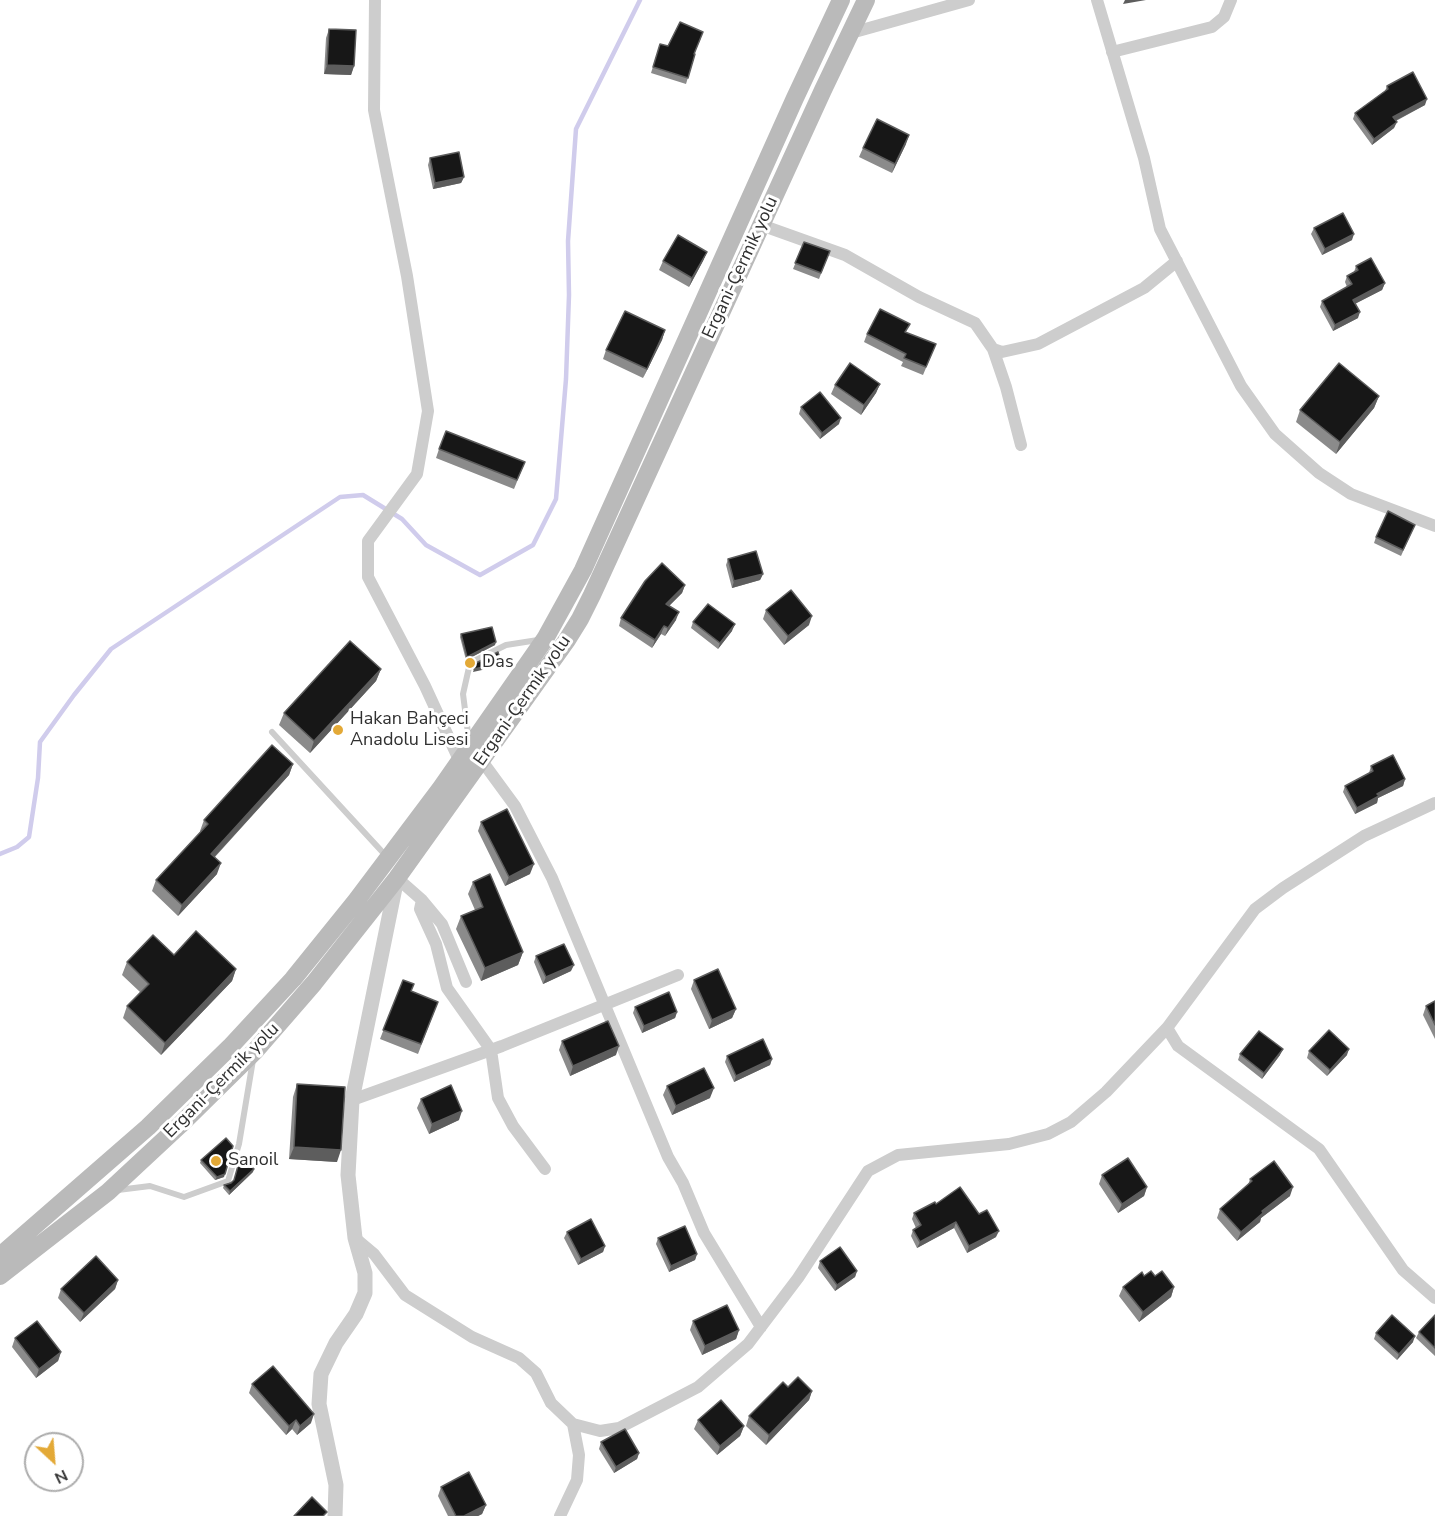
<!DOCTYPE html>
<meta charset="utf-8">
<style>
body{margin:0}
#map{position:relative;width:1435px;height:1516px;overflow:hidden;background:#fff;font-family:"Nunito Sans",sans-serif}
canvas{display:block}
.north{position:absolute;left:24px;top:1432px;width:60px;height:60px;box-sizing:border-box;background:#fff;border:2px solid #acacac;border-radius:50%;rotate:154deg;font-size:16px;font-weight:700;line-height:24px;text-align:center;color:#303030}
.north::after{content:'';display:block;margin:auto;width:21px;height:27px;background:#e3a937;clip-path:polygon(50% 0,100% 100%,50% 72%,0 100%)}
</style>
<div id="map">
<canvas width="1435" height="1516"></canvas>
<div class="north">N</div>
</div>
<script>
const ctx = document.querySelector('canvas').getContext('2d');
ctx.lineJoin = 'round';
const poly = rows => new Path2D(rows.map(r => 'M' + r).join(''));
function strokePath(path, color, width, dash) { ctx.strokeStyle = color; ctx.lineWidth = width; ctx.lineCap = dash ? 'butt' : 'round'; ctx.setLineDash(dash || []); ctx.stroke(path); }
function fill(path, color) { ctx.fillStyle = color; ctx.fill(path, 'evenodd'); }
function label(font, color, halo, rows, align = 'center') {
  ctx.font = font + ' "Nunito Sans",sans-serif'; ctx.lineWidth = 6; ctx.setLineDash([]); ctx.textBaseline = 'middle'; ctx.strokeStyle = halo; ctx.fillStyle = color; for (const [text, x, y, turn = 0] of rows) {
    ctx.save(); ctx.translate(x, y); ctx.rotate((+turn || 0) * Math.PI / 180); ctx.textAlign = isNaN(turn) ? turn : align; if (halo) ctx.strokeText(text, 0, 0); ctx.fillText(text, 0, 0); ctx.restore();
  }
}
const stream = poly([
 [0,854,17,847,29,837,38,778,40,742,74,695,111,649,340,497,363,495,402,519,426,545,480,575,533,545,556,499,566,379,569,295,568,241,576,129,640,0]
]);
const service = poly([
 [272,732,387,857],
 [469,741,463,694,470,663,506,645,538,640],
 [118,1190,150,1186,184,1197,228,1181,239,1144,253,1060]
]);
const minor = poly([
 [375,0,374,110,407,276,428,411,417,474,368,541,368,577,425,686,460,762],
 [1097,0,1144,158,1160,229,1241,386,1275,434,1319,473,1351,494,1435,526],
 [851,33,969,0],
 [1112,52,1212,27,1224,17,1231,0],
 [761,225,845,255,919,297,975,323,993,349,1006,387,1021,445],
 [993,349,1002,352,1038,344,1144,288,1177,261],
 [482,761,515,806,552,878,668,1157,683,1183,704,1233,761,1327],
 [397,878,422,900,442,924,466,982],
 [422,900,420,909,436,944,447,988,491,1050,498,1098,513,1126,545,1169],
 [1167,1028,1178,1046,1319,1149,1403,1270,1435,1298],
 [352,1100,502,1046,678,975],
 [355,1238,374,1254,405,1295,472,1337,519,1358,536,1373,551,1403,573,1424,600,1431,619,1428,698,1387,748,1344,798,1278,868,1171,898,1155,1009,1144,1048,1134,1071,1122,1106,1092,1167,1028,1255,909,1283,888,1364,836,1435,803],
 [560,1516,577,1480,579,1455,573,1424]
]);
const tertiary = poly([
 [335,1516,336,1485,319,1404,321,1374,336,1343,356,1314,365,1293,365,1273,355,1238,348,1175,352,1100,397,878]
]);
const secondary = poly([
 [0,1256,148,1127,230,1047,293,979,356,901,441,788,545,639,583,570,795,98,841,0],
 [0,1276,108,1192,180,1125,255,1051,314,983,397,878,567,640,580,619,592,595,823,90,866,0]
]);
const wall = poly([
 [329,29,354,66,351,75,324,74,326,38],
 [701,38,694,54,695,54,686,84,651,73,660,44,668,46],
 [1387,86,1425,105,1396,121,1394,128,1372,145,1353,119,1355,113,1385,91],
 [906,144,892,173,859,157,863,148],
 [430,158,464,177,461,183,433,189,428,165],
 [1314,228,1352,240,1322,255,1311,234],
 [804,242,830,251,819,279,793,269],
 [707,252,703,261,689,287,659,270,663,261],
 [1356,266,1385,283,1382,290,1356,303,1358,318,1333,331,1320,307,1322,301,1347,287,1345,282,1347,276,1354,272],
 [665,330,662,340,643,378,603,359,606,350],
 [906,333,936,344,923,375,901,366,903,362,864,342,867,334],
 [880,384,876,393,861,415,831,394,835,385],
 [1379,396,1374,408,1336,454,1296,422,1300,410],
 [801,407,839,424,820,439,799,414],
 [439,449,525,462,514,489,436,458],
 [1415,525,1401,556,1374,543,1376,537],
 [728,559,763,574,760,580,732,588,726,565],
 [685,585,682,593,669,606,676,620,665,636,661,634,652,648,619,626,621,618],
 [766,610,809,625,784,645,763,619],
 [693,622,732,631,718,649,691,628],
 [461,634,495,645,466,660,460,637],
 [381,669,376,681,310,753,279,725,284,713],
 [293,764,289,775,215,857,217,874,178,916,152,891,156,880,201,832,200,831,204,820],
 [1371,766,1405,779,1403,786,1378,798,1377,803,1355,814,1343,792,1345,786,1369,773],
 [481,822,530,874,505,886,478,831],
 [473,882,523,952,518,965,481,981,456,929,461,916,475,910,468,894],
 [174,955,236,969,232,981,161,1055,123,1018,127,1006,140,992,122,975,127,962],
 [536,956,571,971,543,984,534,962],
 [403,980,411,991,438,1002,418,1054,380,1039],
 [694,980,736,1009,732,1018,709,1029,691,989],
 [1435,1001,1435,1039,1423,1015,1426,1006],
 [635,1007,677,1012,675,1018,642,1033,633,1013],
 [562,1041,616,1055,570,1076,559,1050],
 [1309,1051,1347,1055,1327,1076,1307,1058],
 [1240,1054,1280,1055,1262,1079,1238,1060],
 [727,1056,772,1059,770,1065,734,1082,725,1062],
 [297,1084,337,1162,289,1159,293,1097],
 [667,1086,710,1098,672,1115,663,1095],
 [421,1099,459,1120,429,1134,417,1108],
 [201,1160,224,1177,215,1180,200,1163],
 [253,1172,229,1195,223,1188,224,1185],
 [1102,1175,1147,1187,1144,1196,1118,1213,1099,1184],
 [1250,1179,1290,1196,1261,1218,1260,1222,1237,1241,1217,1218,1220,1209,1248,1185],
 [936,1204,979,1214,996,1237,967,1253,954,1228,917,1248,911,1236,913,1230,916,1228,912,1219,914,1213],
 [567,1232,605,1246,603,1252,578,1265,564,1238],
 [658,1238,697,1254,695,1260,669,1272,656,1244],
 [820,1261,857,1271,855,1277,835,1291,818,1268],
 [1144,1276,1155,1276,1174,1287,1171,1297,1139,1322,1119,1296,1123,1287],
 [118,1280,115,1289,80,1322,58,1298,61,1289],
 [1435,1315,1435,1356,1416,1338,1419,1332],
 [693,1321,739,1330,736,1339,702,1355,690,1330],
 [1376,1333,1413,1342,1397,1360,1374,1339],
 [15,1338,61,1352,58,1361,36,1378,12,1347],
 [252,1384,311,1423,297,1435,292,1429,286,1435,249,1393],
 [788,1387,812,1391,809,1400,766,1445,746,1426,749,1416],
 [698,1420,744,1426,740,1436,717,1455,694,1429],
 [601,1442,639,1453,637,1459,614,1473,599,1449],
 [441,1487,486,1505,482,1514,478,1516,448,1516,438,1496]
]);
const shadedWall = poly([
 [1125,0,1146,0,1123,4],
 [327,65,354,66,351,75,324,74],
 [1427,99,1425,105,1391,123,1393,117],
 [1397,122,1394,128,1372,145,1374,139],
 [909,135,906,144,892,173,895,164],
 [464,177,461,183,433,189,435,183],
 [1354,234,1352,240,1322,255,1325,249],
 [707,252,703,261,689,287,692,278],
 [1385,283,1382,290,1351,306,1353,300],
 [1360,312,1358,318,1333,331,1335,325],
 [665,330,662,340,643,378,647,369],
 [880,384,876,393,861,415,864,405],
 [1379,396,1374,408,1336,454,1340,442],
 [841,418,839,424,820,439,822,433],
 [763,574,760,580,732,588,734,581],
 [685,585,682,593,663,612,666,604],
 [679,612,676,620,665,636,668,628],
 [812,616,809,625,784,645,788,636],
 [735,624,732,631,718,649,720,643],
 [664,626,661,634,652,648,655,640],
 [496,642,495,645,466,660,467,657],
 [501,663,500,666,473,672,474,669],
 [381,669,376,681,310,753,314,741],
 [293,764,289,775,207,865,211,854],
 [1405,779,1403,786,1378,798,1377,803,1355,814,1357,808,1377,794],
 [221,863,217,874,178,916,182,905],
 [534,864,530,874,505,886,509,877],
 [523,952,518,965,481,981,485,968],
 [574,965,571,971,543,984,546,977],
 [236,969,232,981,161,1055,165,1043],
 [736,1009,732,1018,709,1029,712,1020],
 [677,1012,675,1018,642,1033,644,1026],
 [619,1046,616,1055,570,1076,573,1066],
 [1283,1049,1280,1055,1262,1079,1264,1073],
 [1349,1049,1347,1055,1327,1076,1330,1070],
 [772,1059,770,1065,734,1082,736,1076],
 [714,1088,710,1098,672,1115,676,1106],
 [462,1111,459,1120,429,1134,432,1124],
 [294,1147,341,1150,337,1162,289,1159],
 [254,1169,253,1172,229,1195,230,1191],
 [225,1174,224,1177,215,1180,217,1177],
 [1147,1187,1144,1196,1118,1213,1122,1204],
 [1293,1187,1290,1196,1261,1218,1260,1222,1237,1241,1241,1232,1262,1211],
 [956,1222,954,1228,917,1248,920,1242],
 [999,1231,996,1237,967,1253,969,1246],
 [605,1246,603,1252,578,1265,581,1259],
 [697,1254,695,1260,669,1272,671,1266],
 [857,1271,855,1277,835,1291,837,1285],
 [118,1280,115,1289,80,1322,84,1313],
 [1174,1287,1171,1297,1139,1322,1143,1312],
 [739,1330,736,1339,702,1355,705,1346],
 [1415,1336,1413,1342,1397,1360,1399,1354],
 [61,1352,58,1361,36,1378,39,1369],
 [812,1391,809,1400,766,1445,769,1435],
 [314,1414,311,1423,297,1435,300,1426],
 [296,1420,292,1429,286,1435,289,1426],
 [744,1426,740,1436,717,1455,720,1446],
 [639,1453,637,1459,614,1473,616,1467],
 [486,1505,482,1514,478,1516,464,1516]
]);
const building = poly([
 [680,22,703,32,694,54,695,54,688,78,653,67,660,44,668,46,680,22],
 [329,29,356,30,354,66,327,65,329,29],
 [1413,72,1427,99,1393,117,1397,122,1374,139,1355,113,1388,89,1387,86,1413,72],
 [877,119,909,135,895,164,863,148,877,119],
 [459,152,464,177,435,183,430,158,459,152],
 [1343,213,1354,234,1325,249,1314,228,1343,213],
 [678,235,707,252,692,278,663,261,678,235],
 [804,242,830,251,821,273,795,263,804,242],
 [1371,258,1385,283,1353,300,1360,312,1335,325,1322,301,1352,284,1347,276,1358,270,1356,266,1371,258],
 [880,309,910,324,905,332,936,344,926,367,904,358,906,354,867,334,880,309],
 [625,311,665,330,647,369,606,350,625,311],
 [850,363,880,384,864,405,835,385,850,363],
 [1339,363,1379,396,1340,442,1300,410,1339,363],
 [820,392,841,418,822,433,801,407,820,392],
 [446,431,525,462,517,480,439,449,446,431],
 [1388,511,1415,525,1403,550,1376,537,1388,511],
 [756,551,763,574,734,581,728,559,756,551],
 [662,563,685,585,666,604,679,612,668,628,664,626,655,640,621,618,645,581,662,563],
 [791,590,812,616,788,636,766,610,791,590],
 [708,604,735,624,720,643,693,622,708,604],
 [492,627,496,642,467,657,461,634,492,627],
 [350,641,381,669,314,741,284,713,350,641],
 [498,652,501,663,474,669,476,663,498,652],
 [272,745,293,764,211,854,221,863,182,905,156,880,208,824,204,820,272,745],
 [1393,755,1405,779,1377,794,1379,796,1357,808,1345,786,1373,771,1371,766,1393,755],
 [507,809,534,864,509,877,481,822,507,809],
 [490,874,523,952,485,968,461,916,483,907,473,882,490,874],
 [196,931,236,969,165,1043,127,1006,149,984,127,962,153,935,174,955,196,931],
 [564,944,574,965,546,977,536,956,564,944],
 [718,969,736,1009,712,1020,694,980,718,969],
 [403,980,414,984,411,991,438,1002,421,1044,383,1030,403,980],
 [669,992,677,1012,644,1026,635,1007,669,992],
 [1435,1001,1435,1025,1426,1006,1435,1001],
 [608,1021,619,1046,573,1066,562,1041,608,1021],
 [1329,1030,1349,1049,1330,1070,1309,1051,1329,1030],
 [1259,1031,1283,1049,1264,1073,1240,1054,1259,1031],
 [763,1039,772,1059,736,1076,727,1056,763,1039],
 [704,1068,714,1088,676,1106,667,1086,704,1068],
 [297,1084,345,1087,341,1150,294,1147,297,1084],
 [451,1085,462,1111,432,1124,421,1099,451,1085],
 [226,1138,233,1146,225,1174,217,1177,201,1160,226,1138],
 [241,1155,254,1169,230,1191,224,1185,231,1183,234,1180,241,1155],
 [1128,1158,1147,1187,1122,1204,1102,1175,1128,1158],
 [1274,1161,1293,1187,1262,1211,1263,1213,1241,1232,1220,1209,1252,1181,1250,1179,1274,1161],
 [960,1187,979,1214,987,1210,999,1231,969,1246,956,1222,920,1242,913,1230,921,1225,914,1213,935,1202,936,1204,960,1187],
 [591,1219,605,1246,581,1259,567,1232,591,1219],
 [685,1226,697,1254,671,1266,658,1238,685,1226],
 [840,1247,857,1271,837,1285,820,1261,840,1247],
 [96,1256,118,1280,84,1313,61,1289,96,1256],
 [1151,1271,1155,1276,1162,1271,1174,1287,1143,1312,1123,1287,1142,1272,1144,1276,1151,1271],
 [727,1305,739,1330,705,1346,693,1321,727,1305],
 [1392,1315,1415,1336,1399,1354,1376,1333,1392,1315],
 [1435,1315,1435,1348,1419,1332,1435,1315],
 [37,1321,61,1352,39,1369,15,1338,37,1321],
 [273,1366,314,1414,300,1426,296,1420,289,1426,252,1384,273,1366],
 [798,1377,812,1391,769,1435,749,1416,783,1382,788,1387,798,1377],
 [721,1400,744,1426,720,1446,698,1420,721,1400],
 [625,1429,639,1453,616,1467,601,1442,625,1429],
 [469,1472,486,1505,464,1516,456,1516,441,1487,469,1472],
 [312,1497,327,1512,323,1516,294,1516,312,1497]
]);
const markers = [
 [470,663,6,"#e3a937"],
 [338,730,6,"#e3a937"],
 [216,1161,6,"#e3a937"]
];
const streetNames = [
 ["Ergani-Çermik yolu",741,268,-65],
 ["Ergani-Çermik yolu",523,701,-55],
 ["Ergani-Çermik yolu",222,1081,-45]
];
const poiNames = [
 ["Das",482,663],
 ["Hakan Bahçeci",350,720],
 ["Anadolu Lisesi",350,741],
 ["Sanoil",228,1161]
];
strokePath(stream, '#d0ccec', 4.5);
strokePath(service, '#cdcdcd', 6);
strokePath(minor, '#cdcdcd', 12);
strokePath(tertiary, '#cdcdcd', 15);
strokePath(secondary, '#bababa', 18);
fill(wall, '#8b8b8b');
fill(shadedWall, '#5d5d5d');
fill(building, '#171717');
strokePath(building, '#5d5d5d', 1.5);
for (const [x, y, r, color] of markers) { const dot = new Path2D(); dot.arc(x, y, r, 0, 2 * Math.PI); ctx.fillStyle = color; ctx.fill(dot); strokePath(dot, '#fff', 2); }
label('18px', '#303030', '#fff', streetNames);
label('18px', '#303030', '#fff', poiNames, 'left');
</script>
